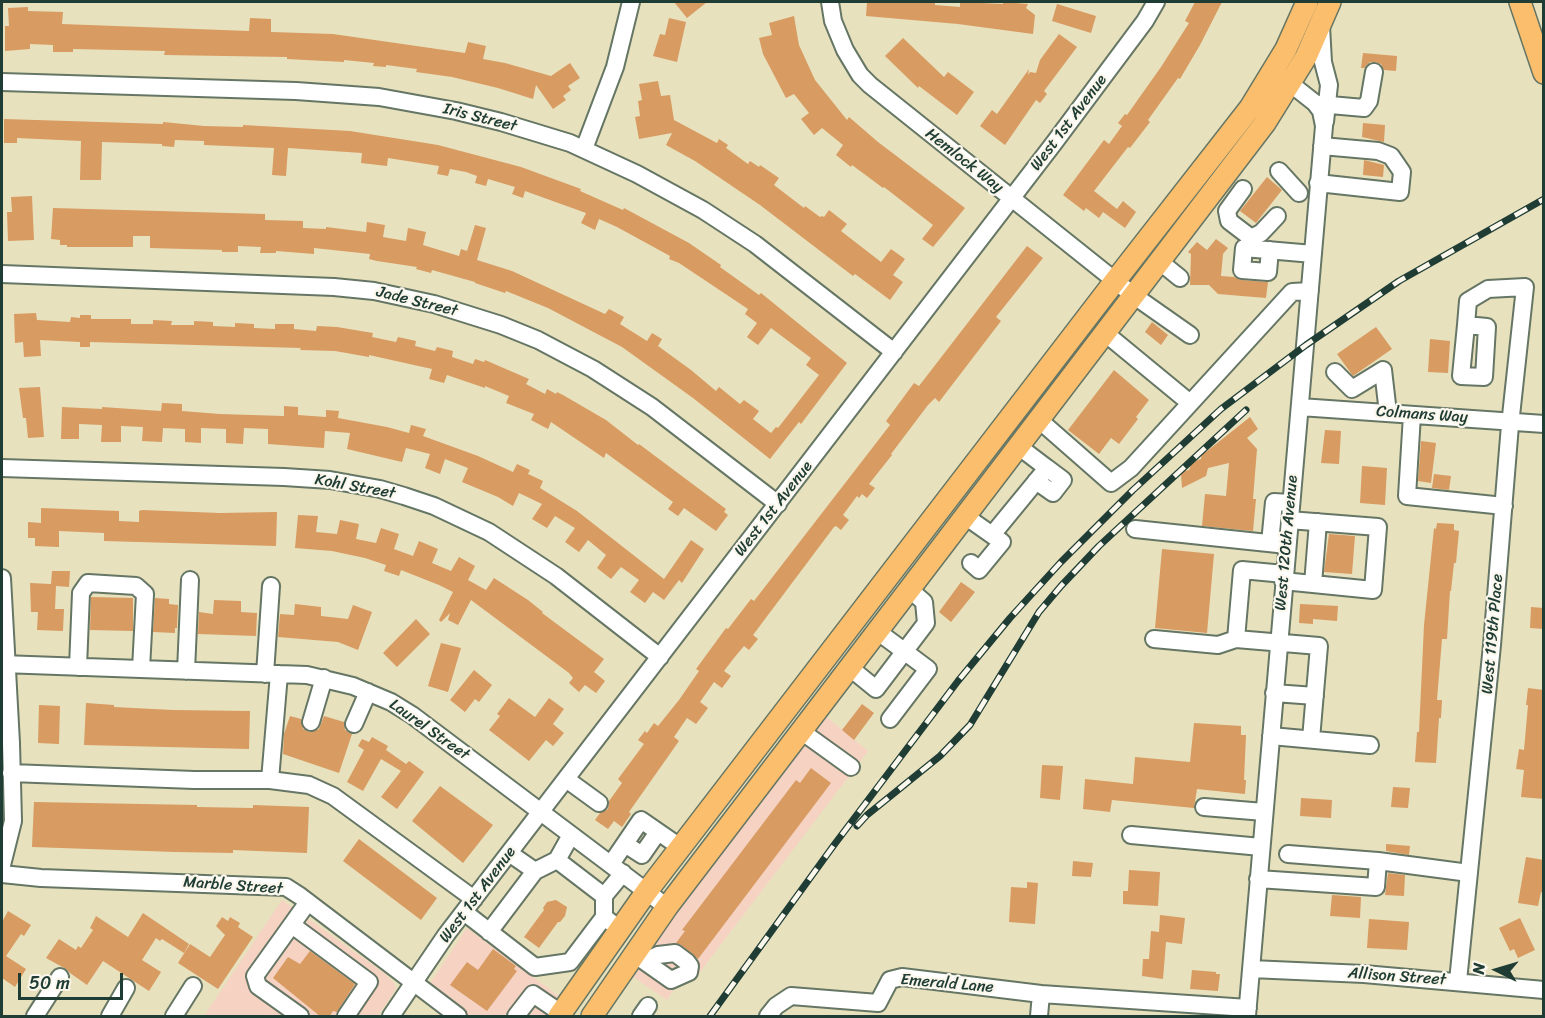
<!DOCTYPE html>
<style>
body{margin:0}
#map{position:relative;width:1545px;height:1018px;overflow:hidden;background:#e8e1be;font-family:Sriracha,sans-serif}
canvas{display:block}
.frame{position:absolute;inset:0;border:3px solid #1f3d34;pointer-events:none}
.north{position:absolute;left:1467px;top:940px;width:60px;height:60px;-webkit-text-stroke:4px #fbf7ec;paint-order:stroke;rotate:275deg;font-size:16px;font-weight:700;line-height:24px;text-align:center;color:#1f3d34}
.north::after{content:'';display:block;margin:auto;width:21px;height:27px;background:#1f3d34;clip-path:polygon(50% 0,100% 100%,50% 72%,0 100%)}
.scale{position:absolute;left:18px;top:973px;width:105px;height:27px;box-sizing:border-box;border:3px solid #1f3d34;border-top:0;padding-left:8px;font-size:18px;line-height:21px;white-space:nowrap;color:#1f3d34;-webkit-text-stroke:4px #fbf7ec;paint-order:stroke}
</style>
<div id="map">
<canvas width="1545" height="1018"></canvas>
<div class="frame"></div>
<div class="north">N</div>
<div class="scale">50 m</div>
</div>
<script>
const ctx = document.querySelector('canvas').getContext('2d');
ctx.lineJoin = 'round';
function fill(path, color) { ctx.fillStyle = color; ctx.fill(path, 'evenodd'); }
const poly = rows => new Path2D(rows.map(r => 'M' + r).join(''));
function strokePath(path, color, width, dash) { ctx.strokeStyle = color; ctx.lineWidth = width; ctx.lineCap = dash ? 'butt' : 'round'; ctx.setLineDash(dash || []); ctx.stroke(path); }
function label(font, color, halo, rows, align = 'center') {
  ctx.font = font + ' Sriracha,sans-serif'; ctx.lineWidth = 4.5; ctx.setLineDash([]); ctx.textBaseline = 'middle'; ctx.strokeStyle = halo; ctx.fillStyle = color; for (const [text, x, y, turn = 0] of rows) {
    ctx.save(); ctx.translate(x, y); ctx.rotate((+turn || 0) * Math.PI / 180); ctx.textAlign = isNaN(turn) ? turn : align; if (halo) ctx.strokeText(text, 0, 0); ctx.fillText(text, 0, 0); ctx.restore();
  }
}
const built = poly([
 [824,715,868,751,694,980,680,980,667,1000,632,976,704,873],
 [282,900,384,973,394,983,396,989,378,1016,204,1016],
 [467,928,560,997,546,1016,437,1016,449,998,430,983]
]);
const building = poly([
 [674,2,707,2,687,18],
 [867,2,935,2,935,5,960,7,960,2,1003,4,1003,2,1028,4,1026,8,1035,15,1033,34,958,24,866,16],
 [1195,2,1222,2,1200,45,1180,79,1178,78,1148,120,1150,122,1130,148,1128,147,1094,191,1117,209,1123,201,1136,212,1125,228,1103,212,1099,218,1086,208,1084,211,1063,195,1104,140,1109,144,1122,126,1118,123,1125,114,1127,115,1161,67,1189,23,1185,21],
 [1057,4,1096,16,1091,33,1052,21],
 [28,7,28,11,63,12,62,24,249,31,250,18,271,19,271,32,333,34,465,53,468,42,486,46,483,59,505,63,551,76,570,63,580,78,568,86,571,90,563,96,566,100,553,109,536,85,533,99,498,88,452,77,416,72,417,69,386,65,386,67,373,66,374,63,344,60,344,62,287,59,287,57,164,55,165,51,73,49,73,52,53,52,53,45,30,44,30,49,5,51,5,26,9,26,8,8],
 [794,16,799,45,815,80,847,120,849,117,878,142,965,208,933,247,922,239,933,225,884,187,883,188,852,165,851,167,836,155,843,145,822,128,814,135,801,119,809,113,794,94,786,98,763,54,759,38,772,35,769,23],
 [669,18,686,22,677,62,653,56,660,34,665,35],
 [1059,34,1077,47,1044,91,1047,94,1040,103,1036,100,1005,145,980,126,992,110,997,114,1029,69,1028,75,1030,72,1036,73,1040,60],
 [903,38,944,77,948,72,974,92,957,115,919,86,918,88,885,56],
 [1363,53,1397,56,1396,71,1384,70,1381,64,1375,62,1370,62,1364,68,1361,68],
 [658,81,661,96,670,95,674,120,717,143,719,139,728,145,726,148,748,164,750,161,759,167,760,165,779,178,774,185,804,208,805,206,820,217,822,216,824,217,829,210,847,224,841,231,881,262,891,249,905,259,893,275,903,282,890,300,855,274,853,276,832,260,760,205,695,161,666,145,672,133,639,139,635,117,640,116,638,101,642,100,639,84],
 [4,119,163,124,163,122,204,126,243,127,243,125,350,131,438,145,521,167,581,189,580,191,623,210,624,208,689,243,721,265,720,267,759,295,761,293,847,363,801,424,799,422,770,459,693,398,622,347,548,308,506,291,505,293,475,283,475,282,432,270,431,273,416,269,417,267,377,261,369,259,370,254,314,248,314,254,276,251,276,253,260,253,261,247,238,246,238,252,222,252,222,250,150,248,150,236,133,236,133,247,67,247,67,245,60,245,60,240,51,239,53,208,265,214,265,220,303,221,303,228,326,229,326,227,366,232,367,222,385,225,383,237,406,241,408,228,426,232,423,245,459,256,461,249,467,251,475,225,486,228,477,260,512,271,605,314,609,309,624,317,620,324,647,341,652,333,662,339,658,346,691,370,716,391,719,387,740,404,744,400,759,411,753,419,771,433,776,427,778,428,819,375,806,365,811,358,771,328,758,345,747,337,757,323,745,314,748,309,679,263,669,259,670,256,617,227,599,219,595,230,581,223,586,213,525,191,523,198,512,194,515,187,488,179,486,186,475,183,477,176,466,172,450,169,448,176,437,174,439,166,388,158,387,166,361,163,362,153,288,148,286,176,272,175,274,148,204,145,204,141,175,140,174,147,162,146,162,144,102,142,101,180,80,180,81,141,17,138,17,143,4,143],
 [1363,123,1385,125,1384,142,1362,137],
 [1364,160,1384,165,1383,177,1363,175],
 [1267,177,1282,190,1256,223,1240,211],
 [32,196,34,240,8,241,7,212,12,212,11,197],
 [1216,239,1228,248,1223,254,1221,276,1234,277,1241,280,1268,282,1266,298,1218,294,1209,285,1190,285,1191,254,1188,252,1197,242,1207,250],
 [1027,246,1043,258,996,317,1001,321,939,402,935,398,928,405,891,454,892,455,869,484,875,488,867,498,862,494,859,498,857,496,843,515,849,520,841,530,836,526,834,527,753,635,758,639,749,650,744,646,734,658,724,671,731,676,722,688,714,682,700,702,708,708,696,724,687,718,674,737,679,741,629,812,631,814,622,827,614,821,608,829,595,820,600,813,608,809,609,801,622,783,618,779,644,744,638,740,645,731,647,733,654,723,658,726,679,700,699,671,696,669,726,628,728,629,751,599,754,601,890,425,886,421,914,383,919,386],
 [36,313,37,320,70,322,71,317,80,318,80,315,91,315,91,319,131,319,131,324,153,324,153,320,172,321,171,325,194,325,194,321,213,322,213,326,235,327,235,323,254,324,254,328,275,329,275,324,294,324,294,329,316,331,317,326,337,327,373,333,372,337,396,342,398,337,416,341,415,346,435,351,437,347,453,351,452,357,473,364,475,359,484,362,485,360,529,379,526,384,545,394,547,389,556,394,557,392,563,395,606,420,638,445,639,444,726,509,724,512,728,515,716,531,684,508,678,516,668,509,673,502,606,453,604,458,551,422,548,429,531,420,534,414,506,403,509,396,485,386,485,388,447,375,444,383,429,379,432,369,369,355,369,357,335,351,300,350,301,348,90,342,90,347,80,347,80,342,40,340,41,356,24,357,23,342,15,343,14,314],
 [1152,322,1168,335,1161,345,1145,332],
 [1376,327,1392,349,1353,376,1337,354],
 [1430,339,1450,341,1448,373,1428,372],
 [1114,370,1149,400,1136,417,1138,419,1119,444,1111,438,1099,454,1068,430],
 [40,387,44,437,28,438,26,418,23,418,19,388],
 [162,403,182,404,182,411,220,414,284,416,284,406,298,407,298,415,326,417,326,410,339,411,338,418,387,427,409,433,411,425,426,429,423,436,478,456,513,472,517,464,530,470,528,474,543,481,540,488,577,511,664,579,691,540,704,549,682,583,679,580,664,600,653,592,645,603,630,592,639,580,621,567,611,579,597,568,606,555,588,540,579,552,565,542,575,528,555,516,547,528,532,519,542,504,519,493,513,506,498,497,462,482,468,468,445,459,440,474,425,468,430,454,406,448,402,462,347,449,350,433,325,431,324,448,268,444,268,429,244,428,243,444,226,443,226,429,201,428,201,443,185,442,185,429,163,428,162,442,142,441,143,427,121,426,121,442,101,442,102,425,79,424,79,439,61,439,62,407,102,409,102,407,161,411],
 [1250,417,1258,429,1247,438,1257,449,1253,499,1256,499,1253,531,1202,526,1205,494,1226,496,1229,463,1208,468,1206,476,1182,488,1181,474,1184,471,1189,470,1192,462,1201,459,1202,451,1206,452],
 [1325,430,1341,431,1339,464,1321,463],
 [1421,441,1436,443,1431,483,1418,481],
 [1362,466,1387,468,1385,505,1360,503],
 [1434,474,1451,476,1449,490,1432,488],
 [41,508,119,511,119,521,139,522,139,511,142,510,220,513,277,512,276,546,104,541,104,533,59,531,59,547,35,546,35,538,28,538,28,522,41,523],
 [298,515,318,516,316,532,337,534,340,520,359,524,356,539,376,543,381,528,399,534,394,549,413,556,419,541,438,549,432,563,451,571,459,557,475,566,468,580,486,590,494,578,528,600,543,612,542,613,604,659,594,672,605,681,596,693,585,685,579,692,569,683,573,678,569,673,471,600,458,625,448,620,450,613,441,622,439,620,453,592,439,585,401,570,399,576,384,571,386,565,365,558,332,551,295,548],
 [1437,523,1454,524,1454,530,1459,531,1456,563,1454,563,1451,591,1450,591,1447,639,1442,639,1437,700,1442,700,1441,718,1439,718,1436,763,1415,762,1417,732,1419,732,1424,625,1434,528,1436,529],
 [1329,534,1355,536,1352,574,1324,572],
 [1162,549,1214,554,1207,633,1155,628],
 [52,571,70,571,69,587,56,586,55,609,64,609,63,631,37,630,38,612,31,612,30,583,51,584],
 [961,582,975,592,951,622,939,612],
 [91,597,133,598,133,631,90,630],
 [155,598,169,599,169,604,178,605,177,628,175,628,175,633,153,632],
 [214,600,241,601,241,612,257,613,256,636,198,634,199,612,213,614],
 [295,604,321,607,321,616,348,619,353,605,372,612,358,650,338,642,278,637,280,614,294,615],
 [1300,604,1338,606,1337,621,1313,619,1313,624,1299,623],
 [1531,607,1544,608,1544,629,1530,628],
 [416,619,430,634,397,667,383,653],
 [441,643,461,648,448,692,428,686],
 [474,670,492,685,479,702,475,699,465,712,450,700],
 [1528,688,1544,690,1544,799,1521,797,1524,770,1516,769,1519,749,1524,750,1528,705,1526,705],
 [509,698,535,717,549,698,564,709,553,724,564,733,553,746,546,740,529,761,489,730,500,716,497,714],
 [86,703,114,705,114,707,173,710,250,711,249,749,84,745],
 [862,704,874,713,854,740,842,730],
 [39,705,60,706,59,744,38,743],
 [290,716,301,719,303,729,309,732,319,729,324,716,344,722,345,730,352,734,339,773,283,754,284,734],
 [1194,723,1241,726,1241,735,1246,735,1244,780,1246,780,1245,794,1197,789,1194,808,1112,800,1110,812,1083,809,1085,779,1133,784,1135,757,1190,762],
 [372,737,388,746,386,750,406,764,409,761,424,772,397,809,381,797,401,771,381,759,363,791,347,782,364,750,358,746,362,739,369,742],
 [1042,765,1063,766,1060,800,1040,798],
 [811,768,831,783,698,959,681,945,676,943,685,931,682,930,796,780,800,783],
 [440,786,493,825,463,863,412,821],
 [1393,787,1410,788,1408,808,1391,807],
 [1301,798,1332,800,1331,818,1300,816],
 [34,802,197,805,197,807,253,808,253,805,309,807,307,853,233,850,233,853,175,852,32,847],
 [359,839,437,898,421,920,343,861],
 [1386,844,1410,846,1409,855,1386,851],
 [1526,857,1544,860,1544,893,1541,892,1538,906,1518,903],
 [1073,861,1093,863,1091,877,1072,876],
 [1129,870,1160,872,1158,906,1123,904,1123,891,1128,891],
 [1388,873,1405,875,1404,896,1385,895],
 [1027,882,1038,883,1035,924,1009,922,1011,887,1027,888],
 [1332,895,1361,897,1360,918,1330,916],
 [556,900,567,907,565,916,560,922,558,922,539,948,524,937,544,910,543,908,547,902],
 [8,911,31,925,24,936,21,934,6,956,26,969,15,987,2,978,2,922],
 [143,913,189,944,184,953,162,939,160,941,156,938,142,960,161,972,149,991,103,961,87,985,70,973,66,969,46,958,59,939,76,950,78,946,81,948,93,930,90,928,96,916,128,937],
 [1160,915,1185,918,1182,944,1166,942,1163,979,1142,976,1143,959,1149,959,1151,931,1159,932],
 [222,917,228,921,230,917,240,923,238,927,253,937,218,989,178,963,190,944,210,957,225,935,216,926],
 [1520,918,1535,950,1518,958,1514,949,1510,951,1499,928],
 [1369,919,1409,922,1407,950,1367,948],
 [493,949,516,966,514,969,517,971,487,1011,450,985,467,962,478,970],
 [310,951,355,984,337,1012,333,1011,329,1017,321,1017,273,978,288,957,300,964],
 [1192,970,1216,972,1216,974,1220,974,1218,991,1190,989]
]);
const minor = poly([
 [830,2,833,21,845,50,860,75,870,85,1133,295,1190,335],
 [1321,26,1323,62,1329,85,1325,122],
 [2,82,296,91,379,97,456,111,501,122,570,143,637,174,703,210,755,244,894,352],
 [1319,104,1364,108,1369,101,1374,72],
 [584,149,615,67,631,2],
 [1279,171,1299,193],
 [1318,183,1400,192,1402,172,1391,156,1378,151,1322,146],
 [1243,189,1227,211,1229,221,1250,237,1255,236,1261,233,1277,216],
 [1270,250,1268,272,1242,270,1244,248,1313,254],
 [1159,261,1180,278],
 [2,274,334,287,374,291,434,304,501,325,538,340,593,369,652,407,778,504],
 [1105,333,1190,403],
 [1335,372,1352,389,1383,370,1388,413],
 [1300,407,1544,424],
 [1412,415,1407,496,1504,506],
 [1038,419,1111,483,1131,468,1292,292,1310,291],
 [2,468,284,477,330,480,380,489,404,496,434,506,489,532,556,576,660,657],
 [1036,481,1053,493,1063,480,1047,468],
 [965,516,1002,542,979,570,971,563],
 [1135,529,1287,545],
 [992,535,1047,468,1018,446],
 [1270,543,1274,502,1290,503],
 [1284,574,1242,570,1236,639,1319,646,1311,739],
 [2,578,11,743,13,821,2,865],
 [1283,581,1373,590,1378,527,1289,520],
 [1313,584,1318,522],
 [877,631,928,669,890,719],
 [1154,639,1218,645,1236,639],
 [2,664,307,675,353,686,391,702,412,715,667,907],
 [78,667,81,593,88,583,136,586,145,594,141,669],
 [849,667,876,689,926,623,924,602,909,589],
 [186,671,190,580],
 [265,674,271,586],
 [1274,693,1315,696],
 [311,722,324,678],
 [354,724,368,692],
 [801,731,851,767],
 [1271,736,1370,745],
 [11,773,194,780,270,780,309,785,333,796,474,899],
 [566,779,599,803],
 [270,780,279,674],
 [1204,807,1264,812],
 [1131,835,1261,847],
 [625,844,642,855,658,832],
 [509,853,535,871,557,860,571,835],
 [1288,854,1378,861],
 [557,860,604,896,604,917,613,924],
 [611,864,641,820,680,847],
 [2,874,41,878,286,887,300,896,458,1016],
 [1258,879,1376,887,1378,861,1469,873],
 [604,896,623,873],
 [464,912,535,967,570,962,604,917],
 [292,925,369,982,346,1016],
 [489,932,535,871],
 [634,955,644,961,671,980,689,972,690,966,687,962,675,953,658,955,644,961],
 [1251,969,1364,974,1544,990],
 [1458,981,1492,645,1510,425,1525,287,1488,289,1468,301,1466,325,1461,376,1484,377,1487,327,1466,325],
 [35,1016,60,977],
 [110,1016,126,988],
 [174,1016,193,986],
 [300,1016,258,986,255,976,308,902],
 [391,1016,446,935,1054,143,1145,21,1156,2],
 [516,1016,533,994,561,1013],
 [641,1016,648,1006],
 [768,1016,776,1006,791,996,878,1003,890,980,902,977,1041,994],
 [1039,1016,1041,994,1248,1008],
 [1247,1016,1324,126,1321,111,1315,103,1282,77]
]);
const major = poly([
 [1520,2,1544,73],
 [559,1016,647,891,1115,281,1250,108,1286,49,1307,2],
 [592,1016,667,907,1265,123,1306,57,1330,2]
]);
const rail = poly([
 [857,826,867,815,940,756,970,725,1039,612,1061,586,1099,546,1246,410],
 [710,1016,834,845,958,681,1010,618,1061,562,1133,490,1221,409,1306,345,1399,281,1544,199]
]);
const streetNames = [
 ["Iris Street",480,118,14],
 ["West 1st Avenue",1069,123,-53],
 ["Hemlock Way",964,161,38],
 ["Jade Street",417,302,14],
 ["Colmans Way",1422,415,4],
 ["Kohl Street",355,487,10],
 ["West 1st Avenue",774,509,-52],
 ["West 120th Avenue",1287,543,-85],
 ["West 119th Place",1493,634,-85],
 ["Laurel Street",429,730,35],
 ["Marble Street",233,886,4],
 ["West 1st Avenue",478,895,-53],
 ["Allison Street",1397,977,4],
 ["Emerald Lane",947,984,5]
];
fill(built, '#f6d2c3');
fill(building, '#d89b61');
strokePath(minor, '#657664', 20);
strokePath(major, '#657664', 24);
strokePath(minor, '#fff', 16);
strokePath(major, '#fabe6d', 21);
strokePath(rail, '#1f3d34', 7);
strokePath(rail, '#fbf7ec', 4.5, [14]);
label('16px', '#1f3d34', '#fbf7ec', streetNames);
</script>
